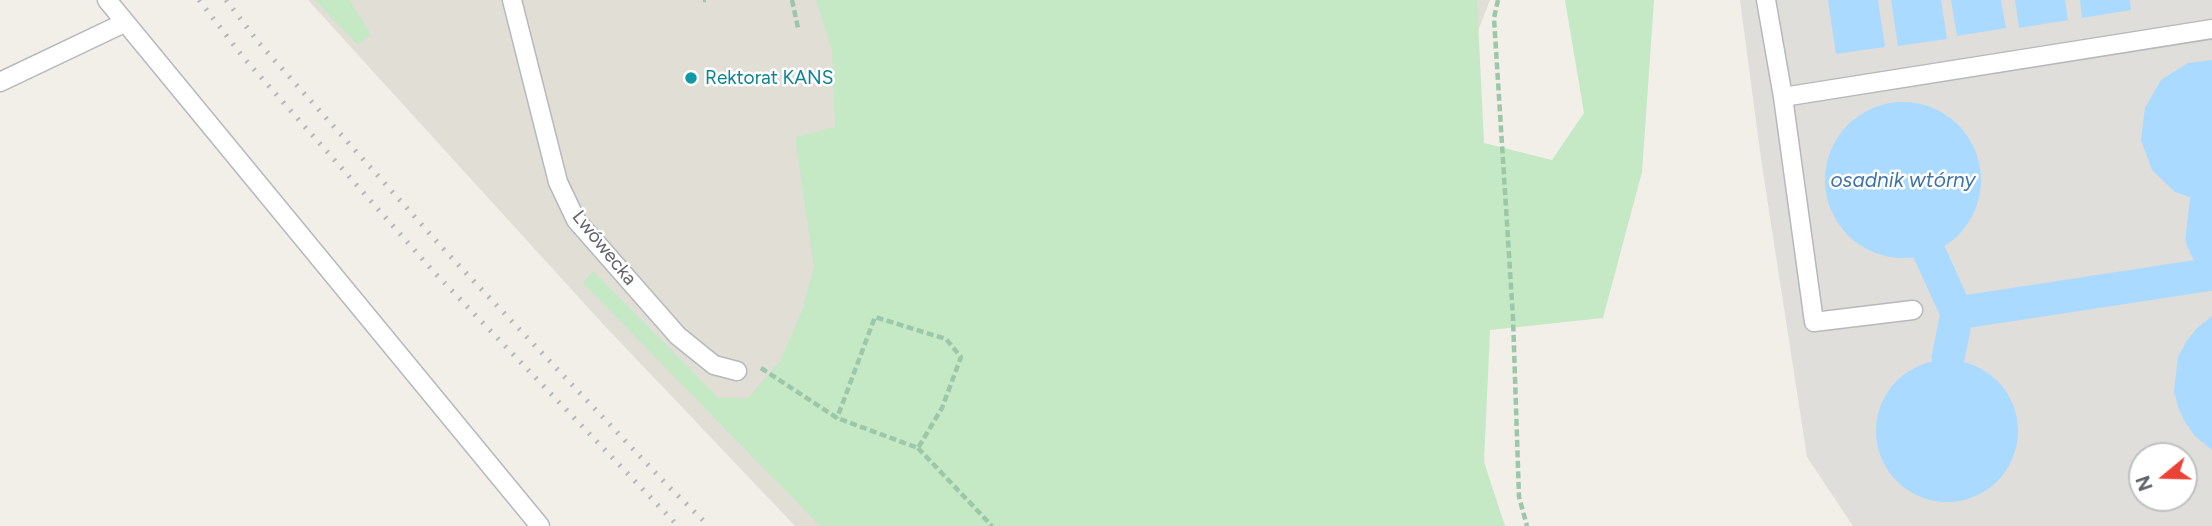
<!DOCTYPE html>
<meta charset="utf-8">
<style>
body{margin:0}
#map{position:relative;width:2212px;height:526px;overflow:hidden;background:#f1efe8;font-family:Figtree,sans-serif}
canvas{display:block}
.north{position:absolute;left:2128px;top:442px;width:70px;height:70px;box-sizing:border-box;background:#fff;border:2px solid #bfc1c3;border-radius:50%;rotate:251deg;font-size:19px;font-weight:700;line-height:28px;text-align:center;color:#5f6368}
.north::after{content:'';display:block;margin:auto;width:24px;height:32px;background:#ea4335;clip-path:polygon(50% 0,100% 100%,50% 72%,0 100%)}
</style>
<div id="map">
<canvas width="2212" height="526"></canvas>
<div class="north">N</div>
</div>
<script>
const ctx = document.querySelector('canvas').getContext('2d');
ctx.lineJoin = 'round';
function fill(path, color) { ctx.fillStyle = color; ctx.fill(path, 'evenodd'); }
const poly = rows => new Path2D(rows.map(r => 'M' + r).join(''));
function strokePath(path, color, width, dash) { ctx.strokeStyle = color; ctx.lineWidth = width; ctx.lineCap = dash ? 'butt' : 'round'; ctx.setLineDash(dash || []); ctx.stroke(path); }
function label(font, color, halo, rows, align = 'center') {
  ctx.font = font + ' Figtree,sans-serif'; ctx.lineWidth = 5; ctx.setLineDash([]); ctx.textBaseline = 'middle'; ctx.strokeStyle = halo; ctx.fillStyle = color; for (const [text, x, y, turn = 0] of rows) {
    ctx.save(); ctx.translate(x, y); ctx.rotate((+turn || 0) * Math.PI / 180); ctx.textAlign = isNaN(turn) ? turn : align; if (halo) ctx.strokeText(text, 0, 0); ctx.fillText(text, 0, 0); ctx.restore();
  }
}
const industrial = poly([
 [1740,0,2212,0,2212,526,1853,526,1807,457,1761,159],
 [2142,456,2184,456,2184,498,2142,498]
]);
const education = poly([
 [308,0,1490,0,1343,377,1294,526,795,526,602,323]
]);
const green = poly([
 [315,0,350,0,371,35,358,45],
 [816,0,1477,0,1484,143,1552,160,1584,113,1565,0,1654,0,1642,172,1603,318,1490,330,1484,462,1505,526,820,526,583,283,593,271,719,398,748,398,780,361,802,311,814,267,795,137,835,127,832,51]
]);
const water = poly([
 [1828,0,1878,0,1885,47,1836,54],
 [1891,0,1941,0,1947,39,1898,46],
 [1951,0,2001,0,2006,28,1957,36],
 [2015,0,2065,0,2068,20,2019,28],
 [2080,0,2130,0,2131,10,2082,18],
 [2212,60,2212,202,2206,203,2175,192,2152,170,2141,140,2145,108,2161,80,2188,63],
 '1825 180a78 78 0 1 1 156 0a78 78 0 1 1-156 0Z',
 [2212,316,2212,450,2195,436,2185,422,2178,407,2174,391,2178,357,2186,342,2196,329],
 '1876 431a71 71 0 1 1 142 0a71 71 0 1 1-142 0Z'
]);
const canal = poly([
 [2206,203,2202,239,2212,261],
 [1930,254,1957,313,1948,358],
 [1957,313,2212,274]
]);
const path = poly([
 [703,0,706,0],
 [792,0,798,28],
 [1498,0,1494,18,1513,318,1519,497,1527,526],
 [761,368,837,418,918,448,942,408,961,357,946,339,875,317,837,418],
 [918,448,992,526]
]);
const service = poly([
 [107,0,540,526],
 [512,0,558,182,576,220,678,336,714,365,737,371],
 [1766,0,1783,97],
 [0,82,124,23],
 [1913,310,1814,322,1783,97,2212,29]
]);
const rail = poly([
 [199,0,243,57,433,271,678,526],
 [226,0,259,43,448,254,669,487,709,526]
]);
const markers = [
 [691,78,7,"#0f9aa8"]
];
const cultureNames = [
 ["Rektorat KANS",705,78]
];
const streetNames = [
 ["Lwówecka",604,248,51]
];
const waterNames = [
 ["osadnik wtórny",1903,181]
];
fill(industrial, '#e0deda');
fill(education, '#e1ded6');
fill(green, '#c5e8c5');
fill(water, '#aadaff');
strokePath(canal, '#aadaff', 33);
strokePath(service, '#b5b8bc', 21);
strokePath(path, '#9cc7a9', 4.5, [7, 3.5]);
strokePath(service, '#fff', 18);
strokePath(rail, '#b6b7b8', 5, [2, 9]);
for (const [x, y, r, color] of markers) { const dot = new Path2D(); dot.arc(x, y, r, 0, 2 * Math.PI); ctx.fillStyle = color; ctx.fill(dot); strokePath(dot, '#fff', 2.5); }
label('19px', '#0d838f', '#fff', cultureNames, 'left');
label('19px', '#5f6368', '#fff', streetNames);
label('italic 21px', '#4174aa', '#fff', waterNames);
</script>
